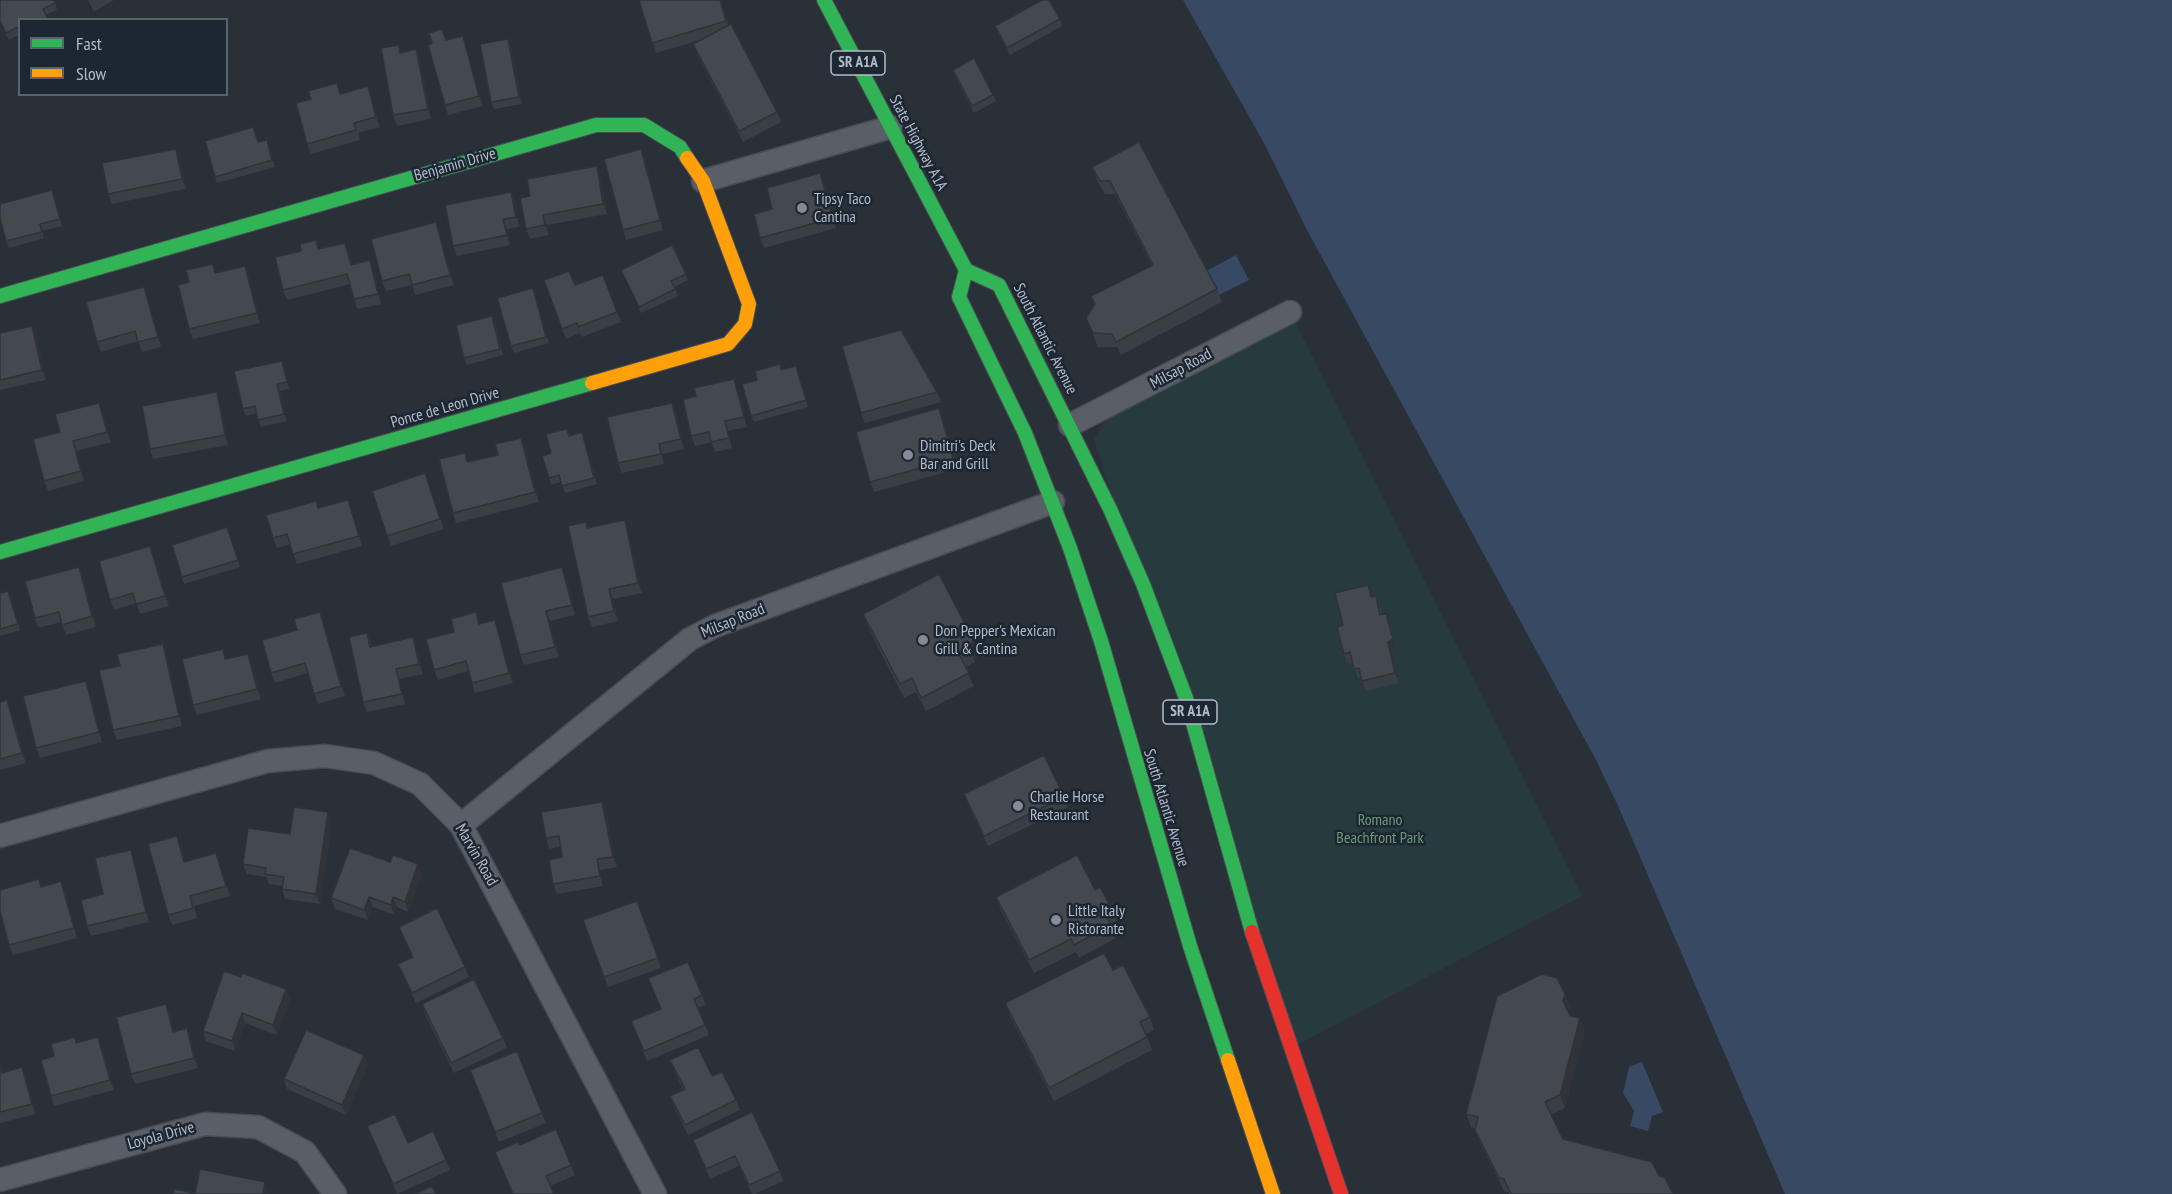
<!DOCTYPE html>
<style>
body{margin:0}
#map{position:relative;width:2172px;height:1194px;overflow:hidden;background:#2a3038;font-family:"PT Sans Narrow",sans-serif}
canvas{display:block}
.legend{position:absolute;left:18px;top:18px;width:210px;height:78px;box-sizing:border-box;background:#1d2633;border:2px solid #59626f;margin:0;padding:8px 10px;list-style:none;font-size:18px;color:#b4bcc9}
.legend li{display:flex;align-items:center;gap:12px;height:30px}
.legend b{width:30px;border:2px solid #59626f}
</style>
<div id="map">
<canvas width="2172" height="1194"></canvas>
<ul class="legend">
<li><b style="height:8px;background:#30b455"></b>Fast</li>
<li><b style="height:8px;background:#ff9f0a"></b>Slow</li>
</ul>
</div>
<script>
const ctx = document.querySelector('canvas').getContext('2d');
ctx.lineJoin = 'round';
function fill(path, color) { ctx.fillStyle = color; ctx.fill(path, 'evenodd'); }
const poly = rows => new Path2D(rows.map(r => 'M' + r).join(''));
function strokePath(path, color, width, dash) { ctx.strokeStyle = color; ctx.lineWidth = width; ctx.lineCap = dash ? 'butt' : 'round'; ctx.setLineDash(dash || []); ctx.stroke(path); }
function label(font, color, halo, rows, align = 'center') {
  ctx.font = font + ' "PT Sans Narrow",sans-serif'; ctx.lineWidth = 5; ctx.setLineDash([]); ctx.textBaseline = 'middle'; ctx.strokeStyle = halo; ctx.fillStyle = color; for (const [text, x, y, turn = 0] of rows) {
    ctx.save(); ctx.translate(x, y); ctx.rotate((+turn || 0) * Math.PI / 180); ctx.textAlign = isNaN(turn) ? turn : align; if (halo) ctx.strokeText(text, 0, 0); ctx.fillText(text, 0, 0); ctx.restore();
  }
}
const green = poly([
 [1290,312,1582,896,1289,1049,1094,439,1119,401]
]);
const water = poly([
 [1183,0,2172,0,2172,1194,1785,1194,1619,808,1596,760,1307,230,1264,143],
 [1236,255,1249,280,1209,300,1197,276],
 [1642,1062,1663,1112,1652,1116,1648,1131,1630,1126,1634,1111,1623,1093,1629,1067]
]);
const street = poly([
 [703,181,891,127],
 [1070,425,1290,312],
 [461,825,690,639,715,626,1053,502],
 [0,836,268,761,325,756,374,763,420,784,461,825,655,1194],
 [0,1180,205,1124,258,1127,305,1152,335,1194]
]);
const fast = poly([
 [824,0,966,270],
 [966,270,999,285,1110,509,1143,584,1186,698,1252,932],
 [966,270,959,297,1025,433,1070,548,1101,641,1190,946,1228,1060],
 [0,296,596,125,644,125,680,147,687,158],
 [0,552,592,383]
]);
const slow = poly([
 [592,383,728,344,745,324,749,304,703,181,687,158],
 [1228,1060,1273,1194]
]);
const jam = poly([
 [1252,932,1341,1194]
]);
const wall = poly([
 [0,0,55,3,57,10,46,15,20,20,20,34,9,40,0,23],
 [88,0,114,0,94,12],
 [639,0,721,0,728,25,777,112,781,122,743,142,697,54,693,44,700,40,656,53],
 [1060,19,1062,26,1010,55,998,33,995,26],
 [463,36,483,106,448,115,445,105,446,40],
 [508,39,511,46,522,104,494,109,491,102],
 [416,49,420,59,431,119,397,126,393,115,401,52],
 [953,70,993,95,996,101,974,113,955,76],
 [368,86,380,127,358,133,360,140,311,154,307,144,341,94],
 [258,142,269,147,275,167,217,183,215,177],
 [1139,142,1217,289,1222,302,1121,355,1117,347,1098,347,1086,318,1094,305,1091,296,1152,266,1115,194,1105,194,1097,180,1092,167],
 [179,159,186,189,112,204,108,194],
 [645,159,663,230,626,240,623,230],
 [600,176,607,214,547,225,549,235,530,239,526,229,530,196],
 [824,183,836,228,764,248,760,238,772,209],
 [52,190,62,226,42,231,44,238,9,248,6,241],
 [511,192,515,202,520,227,507,229,510,245,457,256,453,246],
 [439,232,454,285,415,295,412,285,386,291,382,281],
 [316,240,319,249,349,253,352,265,370,260,374,270,381,304,357,309,350,284,287,300,283,290,301,251],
 [621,270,686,274,688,280,674,287,678,296,641,313],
 [216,273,249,276,260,323,193,339,189,329],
 [603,275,621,322,582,337,580,333,566,339,544,280,575,285],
 [535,295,549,343,514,353,511,346],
 [147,297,161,347,142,352,138,341,101,352,97,342],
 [495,323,503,355,467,365,464,358],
 [32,326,36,336,46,380,0,390,0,333],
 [282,361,289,389,280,391,287,421,261,427,257,413,246,416,243,409],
 [796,366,808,407,754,422,751,416,757,380,782,370],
 [738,389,747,427,728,431,732,448,715,452,711,442,695,446,691,436],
 [937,392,941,402,865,423,861,413],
 [220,402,228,445,153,459,150,449],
 [99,403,111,442,76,451,84,481,48,491,44,481,60,432],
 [676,413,684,449,662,454,664,464,622,473,618,463],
 [943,418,957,469,874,492,870,482],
 [582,432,597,484,565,493,561,482,551,485,549,478,569,436],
 [521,438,525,448,539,502,456,523,453,513,468,462,498,455],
 [425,473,444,529,391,546,372,491],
 [318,508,352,510,362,546,297,564,290,544,277,548,273,538],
 [625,520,628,530,642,593,613,599,618,621,592,627,588,617,588,528],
 [227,527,240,567,184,584,172,545],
 [154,556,169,606,140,614,136,603,114,610,110,600],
 [79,567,83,577,96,627,66,635,61,622,38,628,35,618],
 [939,574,978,652,975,662,965,667,974,686,926,711,916,692,904,698,868,627,863,614],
 [566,577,575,615,550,621,559,657,524,665,520,655],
 [0,593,11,597,20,630,0,636],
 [1373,597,1380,606,1382,615,1390,624,1396,649,1391,652,1399,683,1366,691,1361,678,1358,679,1353,663,1347,664,1344,654,1343,625],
 [323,622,345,696,318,704,308,673,275,683,271,673,297,630],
 [480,624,498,630,513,683,475,693,468,671,438,680,434,670,454,632],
 [367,633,372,646,417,647,423,674,399,679,405,704,367,712,363,702],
 [163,644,166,654,182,726,117,740,113,730,120,666],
 [223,649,226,659,252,664,261,699,197,715,193,705],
 [86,681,89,691,102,742,40,758,36,748],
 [0,702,11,710,26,763,0,770],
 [964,794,1064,797,1068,807,988,846,968,804],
 [328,812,332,822,320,904,285,899,282,889,282,886,269,884,266,877,247,874,243,864,290,834],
 [606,812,617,867,600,870,603,886,557,894,553,884,562,857,561,846,549,849,546,838],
 [181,846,185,862,216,853,230,896,194,906,197,918,172,925,168,915],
 [131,850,134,860,149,922,91,936,87,926],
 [390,862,418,864,422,874,408,912,397,907,394,915,373,907,368,920,335,909,331,898],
 [39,879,42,887,65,891,77,938,13,955,9,945],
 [1095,890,1113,911,1118,924,1112,928,1116,938,1079,958,1076,952,1034,973,1001,910,996,897],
 [637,901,661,968,608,987,583,920],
 [399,927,465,967,469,977,416,1003,402,974,398,964,412,957],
 [224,971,290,999,277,1035,245,1023,235,1051,206,1041,203,1031],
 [648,978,702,995,706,1005,698,1008,709,1035,647,1061,631,1021,661,1009],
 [1565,994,1570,1007,1569,1012,1570,1016,1585,1031,1565,1108,1551,1115,1563,1139,1659,1176,1673,1194,1509,1194,1509,1193,1504,1191,1480,1143,1475,1130,1475,1128,1471,1127,1466,1114],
 [1005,1003,1150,1017,1154,1030,1146,1034,1152,1050,1054,1101,1010,1016],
 [422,1004,503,1038,507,1048,454,1073,425,1014],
 [170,1014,174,1032,190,1038,198,1068,135,1084,131,1074],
 [75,1037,77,1043,98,1037,114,1090,54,1106,51,1096,54,1056],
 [364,1055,368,1065,346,1115,287,1089,284,1079],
 [670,1060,736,1100,740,1110,688,1135,674,1107,670,1096,683,1090,674,1070],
 [0,1065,3,1073,22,1067,36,1114,0,1123],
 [470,1070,542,1113,546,1123,499,1142],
 [367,1126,408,1143,446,1160,450,1170,397,1194],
 [693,1140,780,1171,783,1181,755,1194,752,1194,739,1166,710,1179],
 [520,1145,571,1165,575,1175,550,1186,554,1194,513,1194,495,1152]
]);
const shadedWall = poly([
 [463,36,466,46,483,106,479,96],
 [508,39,511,46,522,104,519,97],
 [416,49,420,59,431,119,428,109],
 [368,86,371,96,380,127,376,117],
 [176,149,179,159,186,189,182,179],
 [641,149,645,159,663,230,660,220],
 [597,166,600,176,607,214,603,204],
 [820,173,824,183,836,228,833,218],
 [511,192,515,202,520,227,516,217],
 [543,215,547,225,549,235,545,225],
 [503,219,507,229,510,245,507,235],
 [436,222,439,232,454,285,450,275],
 [370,260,374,270,381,304,378,294],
 [245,266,249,276,260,323,257,313],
 [32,326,36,336,46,380,42,370],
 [734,379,738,389,747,427,744,417],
 [277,384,280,391,287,421,284,414],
 [217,392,220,402,228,445,225,435],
 [99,403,103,413,111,442,107,432],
 [672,403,676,413,684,449,681,439],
 [939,408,943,418,957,469,953,459],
 [725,421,728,431,732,448,729,438],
 [521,438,525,448,539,502,535,492],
 [659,444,662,454,664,464,661,454],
 [348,500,352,510,362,546,359,536],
 [625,520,628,530,642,593,638,583],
 [150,546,154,556,169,606,165,596],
 [79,567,83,577,96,627,92,616],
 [562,567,566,577,575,615,572,605],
 [609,589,613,599,618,621,614,611],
 [546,611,550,621,559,657,555,647],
 [320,612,323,622,345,696,341,686],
 [1386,614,1396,649,1391,652,1399,683,1395,673,1388,642],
 [495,620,498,630,513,683,509,673],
 [413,637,417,647,423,674,419,664],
 [973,639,978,652,975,662,970,649],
 [163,644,166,654,182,726,179,716],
 [248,654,252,664,261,699,257,689],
 [86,681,89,691,102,742,99,732],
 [7,700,11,710,26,763,22,753],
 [602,802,606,812,617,867,613,857],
 [328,812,332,822,320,904,316,894],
 [131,850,134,860,149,922,146,912],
 [597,859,600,870,603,886,600,876],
 [418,864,422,874,408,912,405,902],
 [61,881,65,891,77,938,74,928],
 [369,897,373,907,368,920,364,910],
 [393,897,397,907,394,915,391,905],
 [286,989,290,999,277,1035,273,1025],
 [1565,994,1570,1007,1568,1014,1563,1001],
 [166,1004,170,1014,177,1042,173,1032],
 [242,1013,245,1023,235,1051,232,1041],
 [1580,1018,1585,1031,1565,1108,1560,1095],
 [187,1028,190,1038,198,1068,194,1058],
 [98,1037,102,1047,114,1090,110,1080],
 [364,1055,368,1065,346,1115,342,1105],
 [22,1067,26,1077,36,1114,32,1104],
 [265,1182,269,1192,269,1194,263,1194]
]);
const building = poly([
 [0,0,53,0,55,3,43,9,48,20,20,20,20,26,6,33,0,21,0,0],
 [639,0,720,0,726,21,652,43,639,0],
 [1042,0,1049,0,1060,19,1007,48,995,26,1042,0],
 [731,24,777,112,739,131,693,44,731,24],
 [442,29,446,40,463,36,479,96,445,105,428,45,432,43,429,33,442,29],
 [508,39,519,97,491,102,480,44,508,39],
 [399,45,400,53,416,49,428,109,393,115,381,48,399,45],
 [974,58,993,95,972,106,953,70,974,58],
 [337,83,340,94,368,86,376,117,354,123,356,130,307,144,296,103,311,99,308,91,337,83],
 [253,127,258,142,267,140,272,160,215,177,205,141,253,127],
 [1139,142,1217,289,1116,342,1112,334,1093,333,1086,318,1095,304,1091,296,1153,265,1110,181,1100,181,1092,167,1139,142],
 [176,149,182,179,108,194,102,163,176,149],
 [641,149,660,220,623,230,604,159,641,149],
 [597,166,603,204,543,215,545,225,526,229,520,198,530,196,527,179,597,166],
 [820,173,833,218,760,238,754,214,772,209,767,188,820,173],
 [52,190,60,219,40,224,42,232,6,241,0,218,0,204,52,190],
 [511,192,516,217,503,219,507,235,453,246,445,205,511,192],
 [436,222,450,275,412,285,409,274,382,281,371,239,436,222],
 [316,240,318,249,345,243,351,265,370,260,378,294,354,299,347,274,283,290,275,257,301,251,300,244,316,240],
 [672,245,686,274,671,281,675,289,639,307,621,270,672,245],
 [213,264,215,273,245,266,257,313,189,329,178,285,189,282,186,270,213,264],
 [569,271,575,285,603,275,617,312,578,327,577,323,562,329,544,280,569,271],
 [144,287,158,337,138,342,135,331,97,342,86,302,144,287],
 [533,288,546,337,511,346,497,298,533,288],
 [492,316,500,349,464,358,456,325,492,316],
 [32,326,42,370,0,380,0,333,32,326],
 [901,330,937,392,861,413,842,346,901,330],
 [282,361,287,382,277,384,284,414,258,420,255,406,243,409,234,371,282,361],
 [780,364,781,370,796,366,806,400,751,416,742,384,757,380,755,371,780,364],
 [734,379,744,417,725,421,729,438,711,442,709,432,691,436,683,400,696,396,694,388,734,379],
 [217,392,225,435,150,449,142,406,217,392],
 [99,403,107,432,73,441,81,471,44,481,33,439,60,432,55,414,99,403],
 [672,403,681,439,659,444,661,454,618,463,607,417,672,403],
 [939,408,953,459,870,482,856,432,939,408],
 [567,429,569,436,582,432,594,478,562,486,559,475,549,478,542,456,551,453,546,434,567,429],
 [521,438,535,492,453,513,439,459,465,453,467,462,498,455,495,444,521,438],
 [425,473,440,519,387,536,372,491,425,473],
 [348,500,359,536,293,554,287,534,273,538,266,515,316,501,318,508,348,500],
 [625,520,638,583,609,589,614,611,588,617,568,526,586,522,587,528,625,520],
 [227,527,238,560,182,577,172,545,227,527],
 [150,546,165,596,136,604,133,593,110,600,99,561,150,546],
 [79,567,92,616,62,625,59,612,35,618,25,581,79,567],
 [562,567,572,605,546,611,555,647,520,655,501,583,562,567],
 [939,574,973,639,970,649,959,655,969,673,921,698,912,678,900,684,863,614,939,574],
 [1368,585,1371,597,1376,596,1380,615,1386,614,1393,639,1388,642,1395,673,1362,681,1359,668,1354,669,1350,652,1344,654,1337,627,1343,625,1335,593,1368,585],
 [8,591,18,624,0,629,0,593,8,591],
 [320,612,341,686,314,694,305,663,271,673,262,640,297,630,294,619,320,612],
 [476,612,479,624,495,620,509,673,472,683,466,661,434,670,426,639,454,632,451,619,476,612],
 [367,633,370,647,413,637,419,664,396,669,402,694,363,702,349,637,367,633],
 [163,644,179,716,113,730,99,670,120,666,117,654,163,644],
 [223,649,225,659,248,654,257,689,193,705,182,659,223,649],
 [86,681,99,732,36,748,23,696,86,681],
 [7,700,22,753,0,759,0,702,7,700],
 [1044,755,1064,797,984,836,964,794,1044,755],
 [602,802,613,857,597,859,600,876,553,884,549,860,562,857,559,836,546,838,541,812,602,802],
 [294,807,328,812,316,894,282,889,284,877,265,874,266,868,243,864,248,828,290,834,294,807],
 [177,836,184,862,216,853,226,886,190,896,193,908,168,915,148,844,177,836],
 [350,848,390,862,393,855,418,864,405,902,393,897,391,905,369,897,364,910,331,898,350,848],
 [131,850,146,912,87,926,81,900,103,894,95,858,131,850],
 [1077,855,1095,890,1100,887,1113,911,1106,915,1111,925,1074,945,1071,939,1029,960,996,897,1077,855],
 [39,879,41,887,61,881,74,928,9,945,0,911,0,890,39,879],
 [637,901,658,958,604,977,583,920,637,901],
 [437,908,465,967,412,993,398,964,413,957,399,927,437,908],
 [1104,953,1113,970,1123,965,1150,1017,1140,1022,1147,1037,1049,1088,1005,1003,1104,953],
 [688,962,702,995,694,999,705,1025,644,1051,631,1021,661,1009,648,978,688,962],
 [224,971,241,977,242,973,286,989,273,1025,242,1013,232,1041,203,1031,224,971],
 [1542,974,1557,978,1565,994,1563,1001,1570,1016,1580,1018,1560,1095,1545,1102,1563,1139,1652,1162,1659,1176,1665,1178,1673,1194,1511,1194,1504,1179,1499,1178,1475,1130,1478,1117,1466,1114,1497,996,1542,974],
 [474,979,503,1038,451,1063,422,1004,474,979],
 [166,1004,173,1032,187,1028,194,1058,131,1074,116,1017,166,1004],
 [306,1030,364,1055,342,1105,284,1079,306,1030],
 [75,1037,76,1043,98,1037,110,1080,51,1096,41,1060,54,1056,51,1044,75,1037],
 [698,1047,712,1076,722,1072,736,1100,685,1125,670,1096,685,1089,670,1060,698,1047],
 [517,1051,542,1113,495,1132,470,1070,517,1051],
 [0,1066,2,1073,22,1067,32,1104,0,1112,0,1066],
 [752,1112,780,1171,749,1185,735,1156,706,1169,693,1140,752,1112],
 [395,1114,408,1143,433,1131,446,1160,393,1184,367,1126,395,1114],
 [556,1129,571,1165,546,1176,554,1194,513,1194,495,1152,518,1142,520,1145,556,1129],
 [200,1169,265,1182,263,1194,173,1194,174,1189,195,1193,200,1169],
 [432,1186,436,1194,415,1194,432,1186]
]);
const markers = [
 [802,208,6,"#848b96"],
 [908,455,6,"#848b96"],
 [923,640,6,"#848b96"],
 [1018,806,6,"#848b96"],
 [1056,920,6,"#848b96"]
];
const shields = [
 [858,63,54],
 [1190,712,54]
];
const shieldNames = [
 ["SR A1A",858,63],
 ["SR A1A",1190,712]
];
const streetNames = [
 ["State Highway A1A",918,143,62],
 ["Benjamin Drive",455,165,-16],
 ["South Atlantic Avenue",1045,339,63],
 ["Milsap Road",1181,369,-28],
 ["Ponce de Leon Drive",445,408,-16],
 ["Milsap Road",733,621,-22],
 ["South Atlantic Avenue",1166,808,73],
 ["Marvin Road",476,855,60],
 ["Loyola Drive",161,1136,-15]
];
const poiNames = [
 ["Tipsy Taco",814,199],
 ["Cantina",814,217],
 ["Dimitri's Deck",920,446],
 ["Bar and Grill",920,464],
 ["Don Pepper's Mexican",935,631],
 ["Grill & Cantina",935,649],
 ["Charlie Horse",1030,797],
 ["Restaurant",1030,815],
 ["Little Italy",1068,911],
 ["Ristorante",1068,929]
];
const parkNames = [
 ["Romano",1380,820],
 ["Beachfront Park",1380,838]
];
fill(green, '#273a3e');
fill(water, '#384963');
strokePath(street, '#484c53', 25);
strokePath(fast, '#484c53', 16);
strokePath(slow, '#484c53', 16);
strokePath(jam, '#484c53', 16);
strokePath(street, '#5a5e66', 22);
strokePath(fast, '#30b455', 14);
strokePath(slow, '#ff9f0a', 14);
strokePath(jam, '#e5322d', 14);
fill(wall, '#3a3f45');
fill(shadedWall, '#303338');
fill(building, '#444950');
strokePath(building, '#303338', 1.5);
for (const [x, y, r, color] of markers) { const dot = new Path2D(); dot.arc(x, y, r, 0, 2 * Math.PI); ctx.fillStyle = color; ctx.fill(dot); strokePath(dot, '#1d2633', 2); }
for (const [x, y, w] of shields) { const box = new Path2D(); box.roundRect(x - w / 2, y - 12, w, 24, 4.5); ctx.fillStyle = '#1d2633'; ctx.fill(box); strokePath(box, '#b4bcc9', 1.5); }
label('bold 15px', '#b4bcc9', null, shieldNames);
label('16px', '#b4bcc9', '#1d2633', streetNames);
label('16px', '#b4bcc9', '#1d2633', poiNames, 'left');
label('16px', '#6b9a76', '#1d2633', parkNames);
</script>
